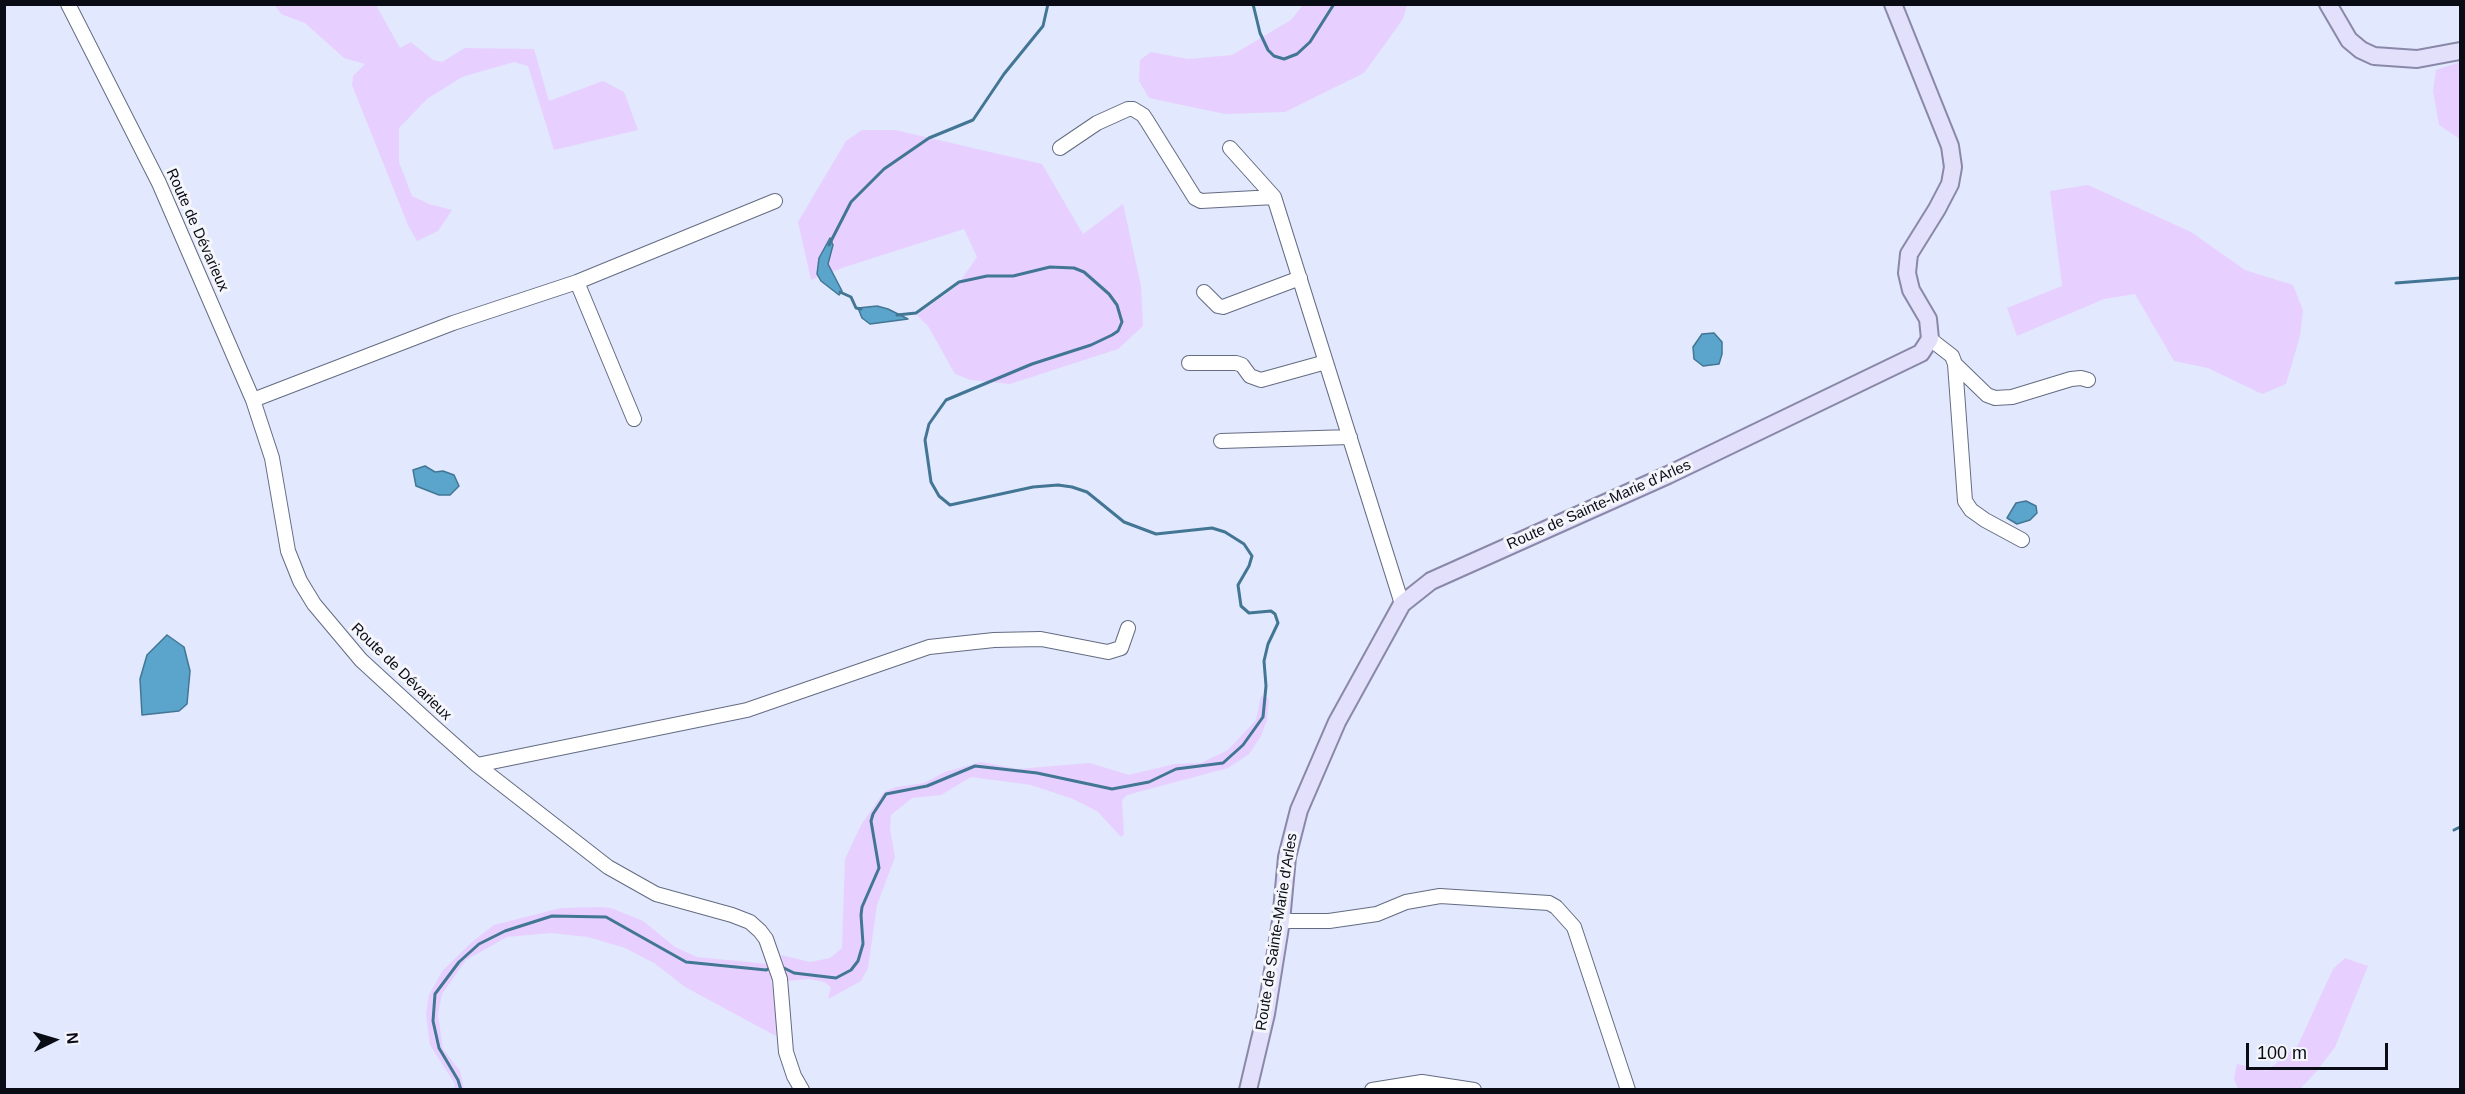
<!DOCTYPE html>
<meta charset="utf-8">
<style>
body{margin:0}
#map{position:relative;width:2465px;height:1094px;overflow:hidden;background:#e2e8fd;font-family:Helvetica,sans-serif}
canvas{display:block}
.frame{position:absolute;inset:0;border:6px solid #090c14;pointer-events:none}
.north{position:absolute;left:24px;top:1010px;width:60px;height:60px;-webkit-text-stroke:4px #f4f6fb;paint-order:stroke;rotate:85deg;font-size:16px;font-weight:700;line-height:24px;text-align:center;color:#090c14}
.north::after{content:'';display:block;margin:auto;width:21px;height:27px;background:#090c14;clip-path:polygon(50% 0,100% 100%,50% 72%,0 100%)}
.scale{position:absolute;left:2246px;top:1043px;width:142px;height:27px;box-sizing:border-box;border:3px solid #090c14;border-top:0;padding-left:8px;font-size:18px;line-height:21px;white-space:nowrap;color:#090c14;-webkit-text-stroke:4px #f4f6fb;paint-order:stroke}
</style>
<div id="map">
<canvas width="2465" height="1094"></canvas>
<div class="frame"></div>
<div class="north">N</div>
<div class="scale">100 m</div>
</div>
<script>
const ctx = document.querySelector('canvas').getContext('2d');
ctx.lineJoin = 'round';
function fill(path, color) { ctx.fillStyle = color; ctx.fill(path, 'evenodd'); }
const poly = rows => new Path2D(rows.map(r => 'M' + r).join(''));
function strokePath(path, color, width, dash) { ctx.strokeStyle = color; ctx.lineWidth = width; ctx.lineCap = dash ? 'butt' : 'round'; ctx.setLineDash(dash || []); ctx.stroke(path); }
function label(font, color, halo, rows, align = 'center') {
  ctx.font = font + ' Helvetica,sans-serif'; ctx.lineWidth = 6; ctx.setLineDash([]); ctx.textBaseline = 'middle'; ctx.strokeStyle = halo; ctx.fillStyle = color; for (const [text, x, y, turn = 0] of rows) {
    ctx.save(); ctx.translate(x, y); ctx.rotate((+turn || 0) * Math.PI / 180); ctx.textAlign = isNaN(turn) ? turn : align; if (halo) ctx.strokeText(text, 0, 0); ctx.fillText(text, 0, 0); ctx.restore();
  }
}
const green = poly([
 [275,5,376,5,400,48,411,42,433,60,442,62,465,48,534,49,549,101,603,81,624,92,638,130,554,150,528,66,514,62,462,77,427,99,399,128,399,162,412,196,429,204,452,210,438,231,417,241,408,225,352,85,353,76,365,64,344,58,305,23,281,14],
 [1303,5,1407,5,1403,19,1364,73,1285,112,1225,114,1149,98,1139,81,1140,60,1151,52,1188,59,1232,55,1291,20],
 [2460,62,2460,139,2439,125,2433,91,2436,70],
 [862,130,895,130,1042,164,1083,234,1123,204,1141,286,1143,326,1118,349,1010,384,971,380,955,374,928,326,917,315,957,286,977,257,964,229,845,267,811,280,798,222,846,141],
 [2088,185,2191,232,2245,270,2293,285,2303,310,2300,336,2286,384,2262,394,2208,368,2174,361,2135,294,2104,299,2017,336,2007,308,2062,286,2050,191],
 [1261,696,1269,699,1267,720,1261,736,1249,754,1228,768,1127,795,1122,800,1124,834,1121,837,1097,811,1073,799,1031,785,971,777,941,795,912,798,891,815,890,828,895,857,877,905,868,968,861,981,828,999,831,987,824,982,809,979,788,981,781,955,810,962,830,958,842,948,845,859,861,825,884,792,896,787,924,783,945,772,981,762,1018,769,1090,763,1129,775,1174,764,1201,763,1228,750,1256,720],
 [600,907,611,908,643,921,675,947,697,957,768,964,776,1005,776,1036,685,987,654,963,625,948,588,937,551,933,507,937,466,960,442,994,438,1015,443,1049,460,1071,464,1089,454,1089,455,1084,430,1045,426,1014,429,995,443,970,472,942,494,925,561,908],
 [2345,958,2368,966,2335,1047,2316,1072,2300,1089,2238,1089,2234,1079,2237,1064,2267,1071,2298,1045,2333,969]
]);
const water = poly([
 [830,238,833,245,828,264,842,291,839,295,821,281,817,274,819,258,830,238],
 [877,306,888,309,908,319,870,324,862,318,858,308,877,306],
 [1714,333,1722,342,1722,354,1719,364,1703,366,1694,359,1693,347,1702,334,1714,333],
 [425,466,435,472,443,471,454,475,459,486,450,495,439,495,416,486,413,470,425,466],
 [2026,501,2036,506,2037,513,2030,520,2017,524,2007,518,2016,503,2026,501],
 [167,635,184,647,190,671,187,704,179,711,142,715,140,679,147,655,167,635]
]);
const stream = poly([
 [1253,4,1260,33,1268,50,1274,56,1284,59,1297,54,1310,42,1334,4],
 [829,245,851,202,884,169,929,138,973,120,1004,74,1043,26,1048,4],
 [2396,283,2460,278],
 [840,292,851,297,856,308,861,309],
 [2454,830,2460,827],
 [782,967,794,973,836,978,851,970,858,961,863,944,861,915,862,907,879,868,871,821,873,814,886,794,927,786,975,766,1037,773,1112,789,1149,782,1176,769,1223,763,1243,745,1263,717,1266,686,1264,661,1268,644,1278,623,1275,614,1271,611,1249,613,1241,606,1238,585,1249,566,1252,556,1244,544,1225,532,1212,528,1156,534,1124,522,1087,492,1072,487,1058,485,1033,487,950,505,939,496,931,482,925,440,929,424,946,400,1032,364,1091,345,1112,335,1118,331,1122,322,1117,305,1109,294,1084,272,1074,268,1050,267,1013,276,987,276,959,282,916,313,897,315],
 [461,1090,458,1080,439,1048,433,1021,435,994,459,962,479,944,505,931,552,916,606,917,686,962,766,970,773,967]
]);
const minor = poly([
 [68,4,159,183,253,400,272,458,288,551,300,581,314,604,361,660,434,727,477,765,608,867,656,894,732,915,750,922,760,931,766,939,780,979,786,1052,794,1076,802,1090],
 [1060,148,1097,123,1128,109,1133,109,1143,115,1147,121,1195,198,1201,201,1274,197],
 [1230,148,1274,197,1402,604],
 [577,282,634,419],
 [1204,292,1218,306,1223,307,1300,278],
 [1930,339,1952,356,1955,364,1965,501,1971,510,1985,520,2022,540],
 [1189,363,1236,363,1242,365,1250,376,1261,380,1326,362],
 [1955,364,1987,395,1995,398,2012,397,2071,379,2081,378,2088,380],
 [253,400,453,323,577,282,775,201],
 [1221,441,1350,437],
 [477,765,747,710,929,647,994,640,1041,639,1108,652,1121,648,1128,628],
 [1281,921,1329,921,1377,914,1406,902,1440,896,1549,903,1556,907,1574,927,1628,1090],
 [1372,1090,1422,1082,1474,1090]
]);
const major = poly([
 [2328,4,2349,40,2361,50,2374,56,2417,59,2460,51],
 [1248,1090,1266,1014,1281,921,1287,857,1299,810,1337,722,1402,604,1431,581,1668,475,1921,353,1930,339,1928,319,1911,290,1907,273,1909,254,1937,209,1950,184,1953,167,1950,146,1893,4]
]);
const streetNames = [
 ["Route de Dévarieux",197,230,66],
 ["Route de Sainte-Marie d'Arles",1599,505,-24],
 ["Route de Dévarieux",401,672,44],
 ["Route de Sainte-Marie d'Arles",1277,932,-81]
];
fill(green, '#e7d0ff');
fill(water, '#5ba4cb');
strokePath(water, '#427694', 1.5);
strokePath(stream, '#427694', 3);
strokePath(minor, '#646c82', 16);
strokePath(major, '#8a88a8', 20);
strokePath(minor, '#fff', 14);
strokePath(major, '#e2e0fa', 16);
label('15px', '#090c14', '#f4f6fb', streetNames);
</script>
